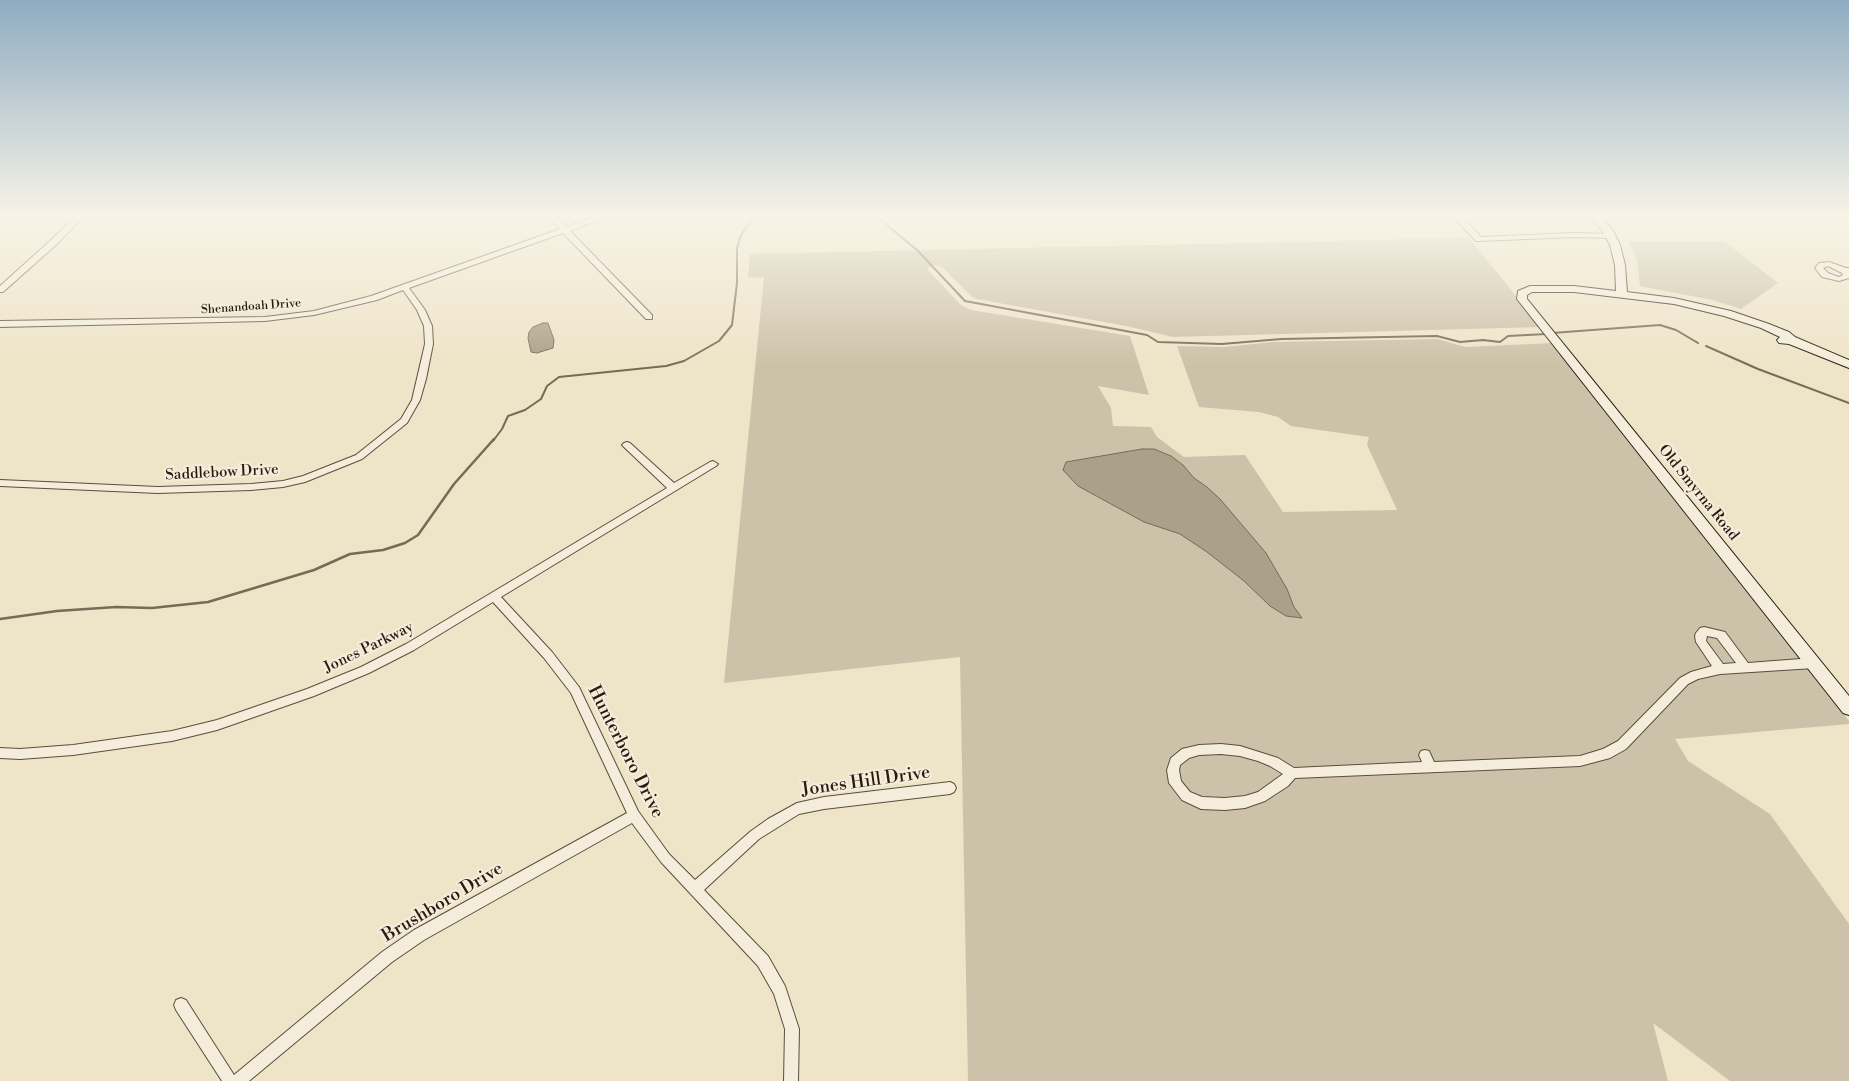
<!DOCTYPE html>
<style>
body{margin:0}
canvas{display:block;background:#eee4c8}
</style>
<canvas width="1849" height="1081"></canvas>
<script>
const ctx = document.querySelector('canvas').getContext('2d');
ctx.lineJoin = 'round';
function fill(path, color) { ctx.fillStyle = color; ctx.fill(path, 'evenodd'); }
const poly = rows => new Path2D(rows.map(r => 'M' + r).join(''));
function strokePath(path, color, width, dash) { ctx.strokeStyle = color; ctx.lineWidth = width; ctx.lineCap = dash ? 'butt' : 'round'; ctx.setLineDash(dash || []); ctx.stroke(path); }
function label(font, color, halo, rows, align = 'center') {
  ctx.font = font + ' "Libre Bodoni",serif'; ctx.lineWidth = 4.5; ctx.setLineDash([]); ctx.textBaseline = 'middle'; ctx.strokeStyle = halo; ctx.fillStyle = color; for (const [text, x, y, turn = 0] of rows) {
    ctx.save(); ctx.translate(x, y); ctx.rotate((+turn || 0) * Math.PI / 180); ctx.textAlign = isNaN(turn) ? turn : align; if (halo) ctx.strokeText(text, 0, 0); ctx.fillText(text, 0, 0); ctx.restore();
  }
}
const green = poly([
 [1469,238,1541,327,1173,337,1126,326,977,299,972,297,942,267,933,265,927,269,961,305,971,310,1130,336,1149,395,1098,386,1111,408,1113,426,1151,427,1157,437,1184,457,1245,455,1283,512,1397,510,1367,445,1369,437,1291,426,1278,417,1259,412,1199,407,1177,346,1224,347,1273,342,1437,339,1465,347,1553,343,1849,721,1849,724,1675,739,1688,761,1770,814,1849,924,1849,1081,1730,1081,1653,1023,1668,1081,968,1081,960,657,724,683,764,277,748,278,750,254],
 [1628,241,1724,241,1778,283,1741,309,1712,300,1640,286,1637,260]
]);
const water = poly([
 [543,323,548,323,554,340,553,348,537,353,531,352,528,338,529,332,533,327,543,323],
 [1142,449,1154,449,1171,456,1183,465,1194,478,1207,487,1220,499,1266,553,1287,589,1294,607,1302,618,1286,616,1270,606,1244,581,1207,552,1180,534,1144,522,1078,486,1063,470,1066,462,1142,449]
]);
const streamFar1 = poly([
 [875,215,918,251,965,301,1147,335,1158,342,1222,344,1281,339,1437,336,1460,342,1483,340,1500,342,1508,336,1546,334],
 [1552,333,1660,325,1676,330,1698,343],
 [1706,346,1758,369,1849,403],
 [493,441,502,429,508,416,525,410,541,399,547,386,559,377,666,366,684,361,719,341,732,325,737,283,737,248,741,235,752,219,751,215]
]);
const stream = poly([
 [0,619,57,611,116,607,152,608,208,602,314,570,350,554,383,550,405,543,418,535,454,484,494,439]
]);
const street = poly([
 [77,215,85,215,57,244,3,292,0,292,0,286,51,240,77,215],
 [546,215,554,215,566,227,600,215,611,215,570,231,652,315,652,319,646,319,563,233,409,288,425,310,432,326,433,344,426,379,420,400,407,423,362,459,305,482,283,487,251,490,158,493,0,486,0,480,158,487,251,484,283,481,303,476,356,455,401,419,412,400,425,344,424,326,417,310,403,290,377,300,314,315,265,321,0,327,0,321,265,317,314,311,371,296,560,229,546,215],
 [1452,215,1460,215,1481,237,1574,233,1610,234,1614,236,1610,238,1574,237,1479,241,1476,241,1452,215],
 [1838,215,1847,215,1849,217,1849,222,1838,215],
 [1829,262,1846,268,1849,268,1849,278,1839,281,1822,277,1815,268,1819,263,1829,262],
 [1828,266,1842,273,1843,275,1839,277,1828,273,1823,268,1828,266],
 [627,442,630,443,674,483,710,462,713,461,718,464,716,466,501,597,552,652,579,687,638,811,669,854,695,880,751,831,768,819,797,803,824,797,950,782,954,784,956,788,954,792,950,794,824,809,799,814,759,839,704,890,768,956,785,986,799,1029,798,1081,784,1081,785,1029,774,994,758,966,661,862,632,823,424,940,392,962,249,1081,222,1081,176,1010,174,1005,176,1000,181,998,186,1000,234,1075,382,952,414,930,627,813,571,693,544,658,493,602,414,650,369,673,314,696,217,730,172,741,73,755,20,759,0,758,0,748,20,749,73,745,172,731,217,720,307,689,361,667,406,644,667,488,624,447,622,445,624,443,627,442],
 [1704,627,1725,632,1748,663,1814,658,1818,660,1820,663,1818,666,1814,668,1720,674,1698,679,1688,684,1626,749,1610,758,1580,766,1295,778,1288,786,1265,801,1245,808,1225,810,1201,809,1182,800,1169,783,1167,770,1171,758,1182,749,1199,745,1221,744,1240,746,1278,758,1294,768,1422,762,1419,755,1421,751,1425,750,1429,751,1434,762,1580,756,1603,749,1618,741,1680,678,1691,672,1712,666,1696,642,1695,636,1696,633,1700,628,1704,627],
 [1707,636,1717,638,1736,663,1723,664,1706,641,1707,636],
 [1221,754,1240,756,1258,761,1270,766,1283,774,1258,792,1245,796,1225,798,1202,797,1190,792,1181,781,1179,770,1180,765,1189,758,1199,755,1221,754]
]);
const secondary = poly([
 [1590,215,1600,215,1613,231,1620,245,1625,265,1627,292,1674,298,1731,311,1769,324,1789,332,1795,337,1849,360,1849,368,1789,344,1779,343,1777,340,1780,337,1761,328,1724,316,1674,304,1574,292,1532,292,1527,295,1527,299,1849,696,1849,715,1843,713,1517,299,1518,291,1530,286,1574,286,1616,291,1615,265,1610,245,1603,232,1590,215]
]);
const farStreetnames = [
 ["Shenandoah Drive",251,307,-4]
];
const streetNames = [
 ["Saddlebow Drive",222,473,-3],
 ["Old Smyrna Road",1698,493,51],
 ["Jones Parkway",369,648,-26]
];
const nearStreetnames = [
 ["Hunterboro Drive",625,752,63],
 ["Jones Hill Drive",866,782,-8],
 ["Brushboro Drive",443,903,-31]
];
fill(green, '#ccc2a9');
fill(water, '#aba089');
strokePath(water, '#776b58', 1);
strokePath(streamFar1, '#776b58', 2);
strokePath(stream, '#776b58', 2.5);
strokePath(street, '#5a4e3d', 2);
strokePath(secondary, '#281c0f', 2);
fill(street, '#f4eddb');
fill(secondary, '#f4eddb');
const sky = ctx.createLinearGradient(0, 0, 0, 366);
sky.addColorStop(0, '#8facc2');
sky.addColorStop(0.59, '#f7f3e6');
sky.addColorStop(1, '#f7f3e600');
ctx.fillStyle = sky;
ctx.fillRect(0, 0, 1849, 366);
label('12px', '#281c0f', '#f4eddb', farStreetnames);
label('15px', '#281c0f', '#f4eddb', streetNames);
label('18px', '#281c0f', '#f4eddb', nearStreetnames);
</script>
